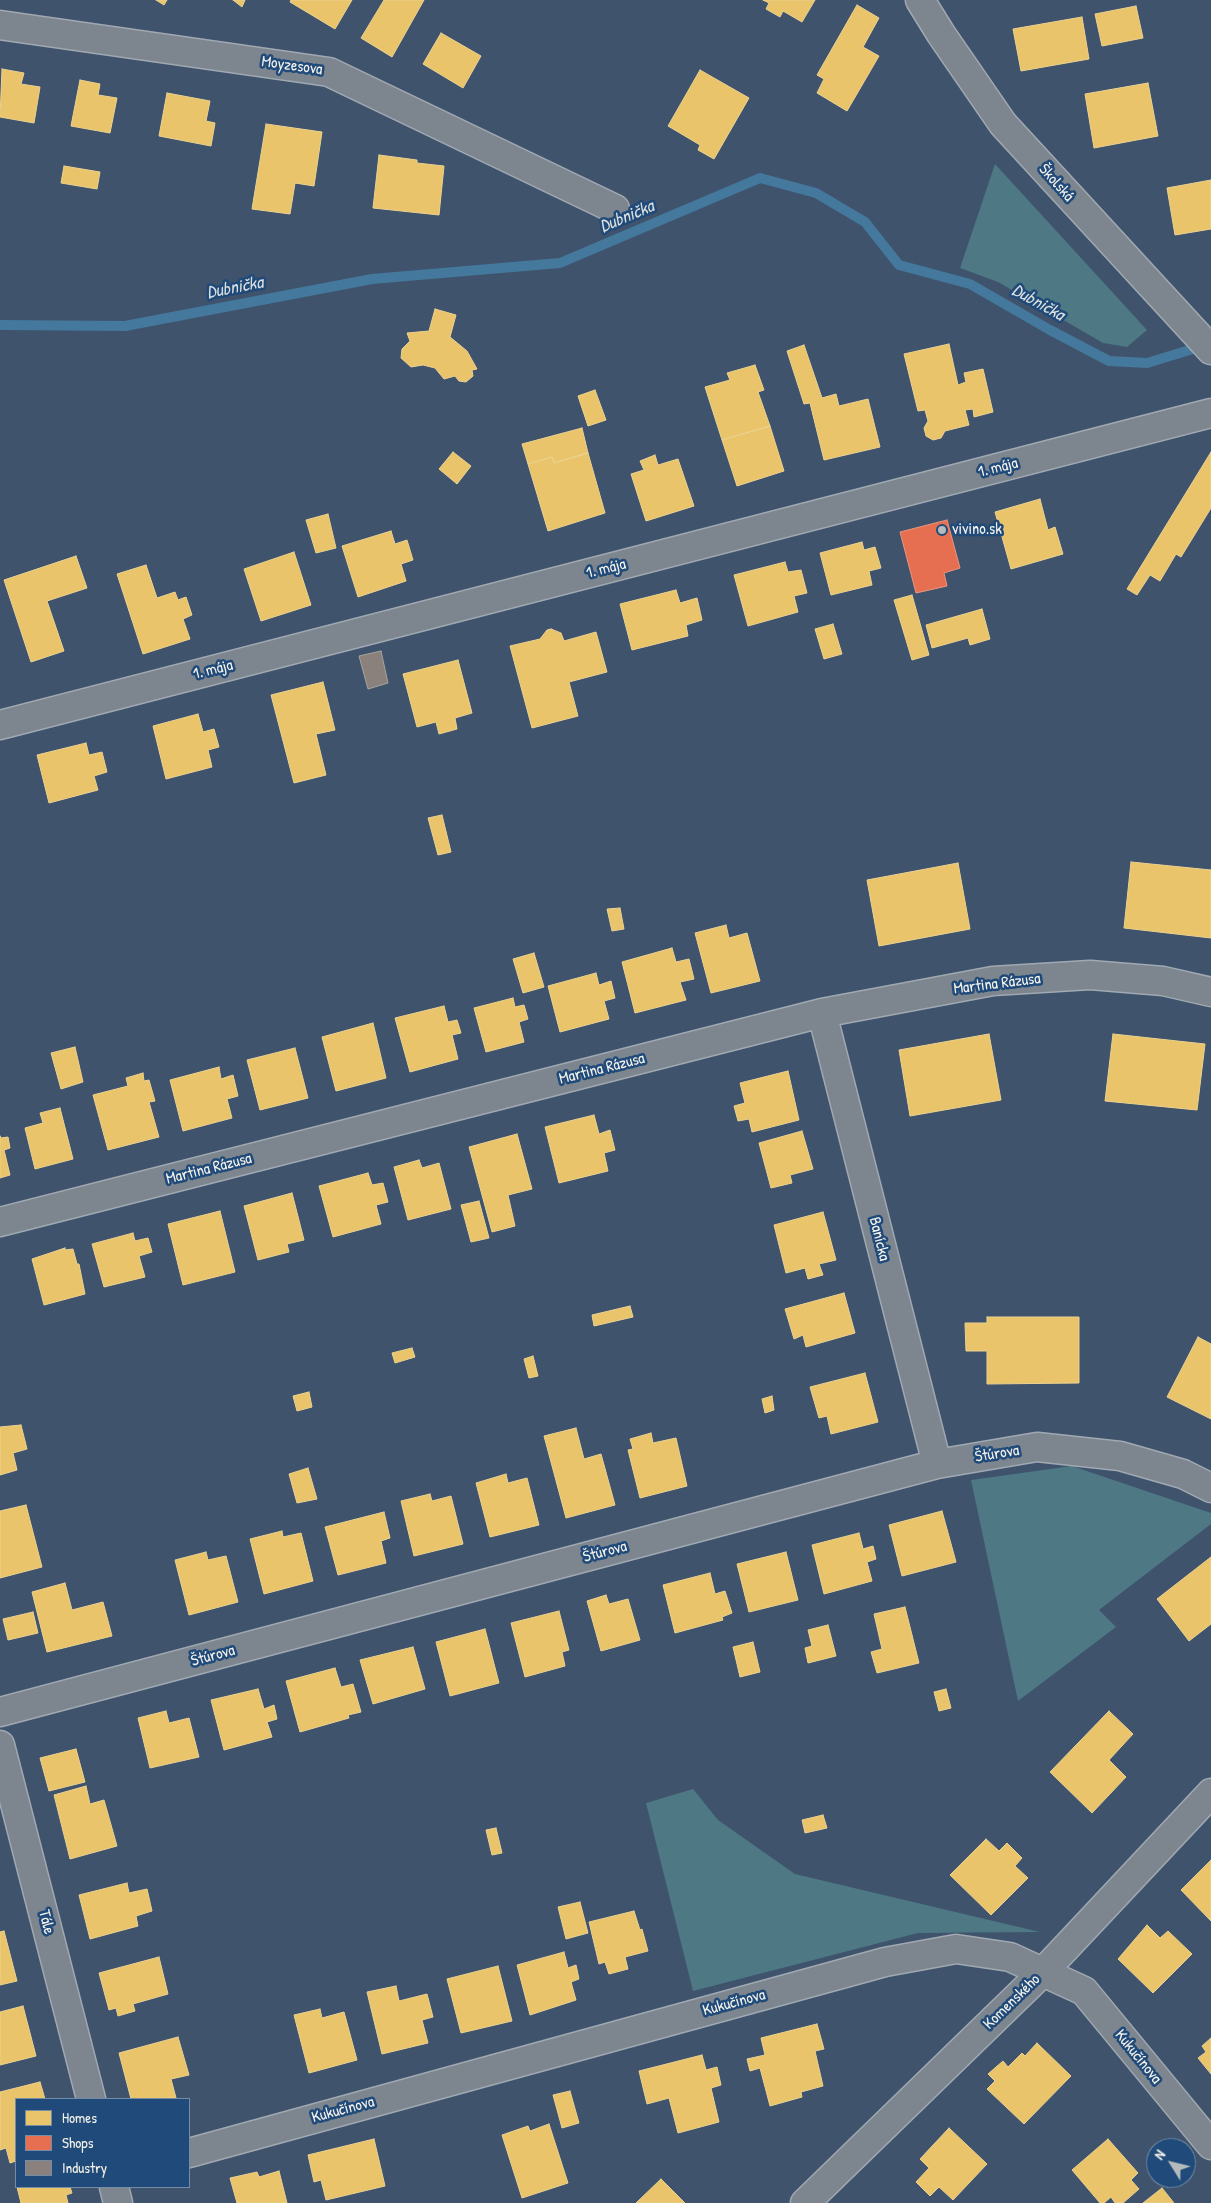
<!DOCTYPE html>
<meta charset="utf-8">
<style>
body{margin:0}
#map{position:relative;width:1211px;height:2203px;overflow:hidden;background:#3f536c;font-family:"Patrick Hand",sans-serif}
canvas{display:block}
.legend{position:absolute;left:15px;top:2098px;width:175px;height:90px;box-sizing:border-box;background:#1f4a7a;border:1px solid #748da6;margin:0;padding:6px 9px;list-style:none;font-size:15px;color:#f4f1e8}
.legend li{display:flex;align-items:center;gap:10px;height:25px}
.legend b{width:25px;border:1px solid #748da6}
.north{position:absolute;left:1146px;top:2138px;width:50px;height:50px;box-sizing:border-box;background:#1f4a7a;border:1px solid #748da6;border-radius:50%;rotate:306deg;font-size:14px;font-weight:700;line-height:20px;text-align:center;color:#f4f1e8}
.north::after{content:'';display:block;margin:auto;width:18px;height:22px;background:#b5babd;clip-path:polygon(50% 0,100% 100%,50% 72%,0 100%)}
</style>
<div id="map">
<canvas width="1211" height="2203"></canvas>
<ul class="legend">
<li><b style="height:14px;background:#e9c46a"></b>Homes</li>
<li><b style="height:14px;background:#e76f51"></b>Shops</li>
<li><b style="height:14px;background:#8a817c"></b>Industry</li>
</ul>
<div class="north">N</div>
</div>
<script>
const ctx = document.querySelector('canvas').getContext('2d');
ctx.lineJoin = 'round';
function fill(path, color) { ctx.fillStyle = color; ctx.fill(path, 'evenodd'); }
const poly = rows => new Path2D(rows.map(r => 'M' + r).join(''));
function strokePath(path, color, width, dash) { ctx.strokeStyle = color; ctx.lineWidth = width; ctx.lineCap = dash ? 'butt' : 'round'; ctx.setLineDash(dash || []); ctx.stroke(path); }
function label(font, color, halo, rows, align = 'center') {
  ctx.font = font + ' "Patrick Hand",sans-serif'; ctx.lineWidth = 5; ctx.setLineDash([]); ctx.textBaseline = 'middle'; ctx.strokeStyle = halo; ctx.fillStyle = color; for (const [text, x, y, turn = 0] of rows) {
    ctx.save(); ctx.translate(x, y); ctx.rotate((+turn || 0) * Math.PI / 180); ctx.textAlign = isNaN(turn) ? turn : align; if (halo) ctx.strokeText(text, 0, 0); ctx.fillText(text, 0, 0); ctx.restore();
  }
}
const green = poly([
 [995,164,1147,330,1127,347,1103,343,998,282,960,268],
 [1072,1466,1211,1513,1211,1524,1099,1610,1116,1627,1018,1701,971,1480],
 [693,1789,718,1820,795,1874,1040,1932,918,1933,693,1991,646,1803]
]);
const homes = poly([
 [156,0,167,0,164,5,156,0],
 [233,0,245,0,242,7,233,0],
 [291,0,352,0,335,29,290,2,291,0],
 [384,0,424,0,392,57,361,38,384,0],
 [763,0,815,0,802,22,783,11,780,17,766,9,769,3,763,0],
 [857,5,879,18,863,47,879,56,847,111,817,93,824,79,817,75,857,5],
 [1136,6,1143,38,1102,46,1095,14,1136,6],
 [1082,17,1089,59,1021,71,1013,29,1082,17],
 [441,33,481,56,463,88,423,64,441,33],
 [2,69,24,73,21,84,40,87,34,123,0,117,2,69],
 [700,70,749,98,714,159,698,150,700,145,668,126,700,70],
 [80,80,100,84,98,95,117,98,110,133,71,126,80,80],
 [1148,83,1158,136,1094,148,1085,94,1148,83],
 [167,93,210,101,206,121,215,123,211,146,159,136,167,93],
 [266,124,322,132,314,186,295,183,290,214,252,209,266,124],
 [379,155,417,160,417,163,444,166,439,215,373,208,379,155],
 [64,166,100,172,97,189,61,183,64,166],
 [1211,180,1211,229,1175,235,1167,188,1211,180],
 [435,309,456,315,450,337,467,351,477,369,472,370,473,376,466,382,459,381,455,376,444,379,435,368,423,365,411,367,401,358,402,349,410,341,407,333,429,331,435,309],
 [949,344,958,385,966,382,964,373,983,369,993,412,974,417,973,409,965,410,969,425,945,431,941,438,933,440,926,436,924,428,928,421,925,410,918,411,904,354,949,344],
 [804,345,822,398,836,394,839,406,868,399,880,447,824,460,810,403,804,404,787,351,804,345],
 [755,365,764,390,758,392,770,426,722,440,705,387,730,380,727,373,755,365],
 [595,390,606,420,588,426,578,396,595,390],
 [770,426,784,471,737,486,722,440,770,426],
 [582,428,588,453,554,463,552,457,528,464,522,444,582,428],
 [453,452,471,466,457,484,439,469,453,452],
 [1211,452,1211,508,1181,557,1176,554,1160,581,1150,575,1137,595,1127,589,1211,452],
 [588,453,605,513,548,531,528,464,552,457,554,463,588,453],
 [655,455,658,465,678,459,694,506,646,521,631,474,644,470,640,461,655,455],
 [1040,499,1048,530,1055,527,1063,554,1011,569,995,512,1040,499],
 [328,514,336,548,316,553,306,520,328,514],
 [391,531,395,544,407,540,413,560,401,564,406,581,358,597,342,546,391,531],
 [862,542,864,550,875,547,881,568,869,571,872,585,831,595,820,553,862,542],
 [294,552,311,605,261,621,244,569,294,552],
 [76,556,87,588,47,601,64,651,31,662,4,580,76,556],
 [785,562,788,572,801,570,807,593,794,596,798,612,748,626,734,575,785,562],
 [146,565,157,598,175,592,178,600,186,597,192,615,183,619,190,639,143,654,117,574,146,565],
 [676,590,680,603,697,598,702,620,686,625,688,636,632,650,620,604,676,590],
 [912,595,929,655,912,660,894,600,912,595],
 [982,609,990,639,970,645,968,638,932,648,926,625,982,609],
 [833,624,842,654,824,659,815,629,833,624],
 [551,629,561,633,564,641,596,632,607,672,569,682,578,716,532,728,510,646,540,639,547,630,551,629],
 [458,660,472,713,455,718,457,729,439,734,436,722,417,727,403,674,458,660],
 [323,682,335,730,316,734,326,775,294,783,271,695,323,682],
 [198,714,203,732,214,729,219,747,208,750,212,767,166,779,153,726,198,714],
 [86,743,89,755,102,752,107,772,94,776,98,790,49,803,37,755,86,743],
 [442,815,451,852,438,855,428,818,442,815],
 [1131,862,1211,870,1211,938,1124,928,1131,862],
 [958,863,970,929,879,946,867,880,958,863],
 [620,908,624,929,612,931,607,909,620,908],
 [726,925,729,938,747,933,760,981,711,993,695,933,726,925],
 [672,948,676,962,689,959,694,979,680,982,686,1000,635,1013,622,962,672,948],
 [534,953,544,987,523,993,513,959,534,953],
 [596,973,599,985,611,981,615,998,604,1001,609,1019,560,1032,548,986,596,973],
 [513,998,515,1007,524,1005,528,1019,519,1022,524,1042,486,1052,474,1008,513,998],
 [444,1006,448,1022,457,1020,461,1033,452,1035,458,1059,410,1072,395,1018,444,1006],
 [373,1023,386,1078,336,1091,322,1037,373,1023],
 [989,1034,1001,1100,910,1116,899,1050,989,1034],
 [1113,1034,1205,1044,1197,1110,1105,1101,1113,1034],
 [75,1047,83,1082,61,1089,51,1053,75,1047],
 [295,1048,308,1098,260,1110,247,1060,295,1048],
 [219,1067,221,1079,233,1075,238,1096,227,1099,232,1118,183,1131,170,1080,219,1067],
 [788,1071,799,1120,752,1132,749,1119,738,1121,734,1106,745,1103,740,1083,788,1071],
 [143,1073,144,1081,149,1080,155,1101,149,1102,159,1137,108,1150,93,1095,128,1086,126,1078,143,1073],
 [60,1108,73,1159,35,1169,25,1128,43,1123,40,1113,60,1108],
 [594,1115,599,1134,610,1130,615,1150,604,1153,608,1171,559,1183,545,1127,594,1115],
 [802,1131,813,1169,790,1175,792,1183,771,1188,759,1143,802,1131],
 [517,1134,532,1189,508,1195,515,1226,492,1232,469,1147,517,1134],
 [0,1136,1,1138,8,1137,10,1148,4,1150,10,1175,0,1178,0,1136],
 [419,1160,422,1168,439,1163,451,1209,408,1220,394,1167,419,1160],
 [368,1173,372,1185,383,1183,388,1202,376,1205,381,1224,333,1237,319,1186,368,1173],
 [292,1193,304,1240,287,1244,289,1252,258,1260,244,1206,292,1193],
 [479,1201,489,1238,471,1242,461,1205,479,1201],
 [220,1211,235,1272,183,1285,168,1224,220,1211],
 [823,1212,836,1260,819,1264,823,1275,808,1279,805,1268,786,1273,774,1225,823,1212],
 [133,1233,135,1241,148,1238,152,1252,139,1256,145,1277,104,1287,92,1244,133,1233],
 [65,1248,65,1250,73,1249,77,1264,79,1264,85,1294,44,1305,32,1259,65,1248],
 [844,1293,855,1333,806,1347,803,1335,794,1339,785,1309,844,1293],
 [630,1306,633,1317,594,1326,592,1315,630,1306],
 [987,1317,1079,1317,1079,1383,987,1384,987,1351,966,1351,965,1323,987,1323,987,1317],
 [1198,1337,1211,1344,1211,1419,1167,1397,1198,1337],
 [412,1348,415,1357,395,1363,392,1353,412,1348],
 [533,1356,538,1376,529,1378,524,1359,533,1356],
 [865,1373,878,1422,831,1434,827,1416,819,1418,810,1387,865,1373],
 [309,1392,312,1407,297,1411,293,1396,309,1392],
 [772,1396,774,1410,765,1413,762,1399,772,1396],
 [21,1425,27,1449,13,1453,17,1470,0,1475,0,1427,21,1425],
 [576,1428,584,1459,601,1454,615,1505,566,1518,544,1436,576,1428],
 [651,1433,653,1443,676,1438,687,1486,640,1498,628,1450,633,1449,630,1439,651,1433],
 [308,1468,317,1499,297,1503,289,1474,308,1468],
 [506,1474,508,1483,527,1478,539,1525,490,1537,476,1483,506,1474],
 [430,1494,432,1501,451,1496,463,1544,414,1556,401,1501,430,1494],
 [26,1505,42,1567,0,1578,0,1511,26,1505],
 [942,1511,956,1562,902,1576,889,1525,942,1511],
 [384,1512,390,1538,381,1541,386,1563,338,1575,325,1527,384,1512],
 [282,1531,283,1537,301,1533,313,1581,264,1594,250,1539,282,1531],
 [859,1533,863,1549,873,1546,876,1559,867,1562,872,1581,824,1594,812,1545,859,1533],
 [206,1552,208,1560,226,1556,238,1602,189,1615,175,1560,206,1552],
 [786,1552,798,1600,749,1612,737,1564,786,1552],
 [1211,1557,1211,1624,1189,1641,1157,1599,1211,1557],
 [710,1573,715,1594,725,1591,732,1613,722,1617,723,1620,675,1633,663,1585,710,1573],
 [65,1583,72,1610,103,1602,112,1636,47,1652,32,1592,65,1583],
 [606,1595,609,1604,628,1599,640,1640,601,1651,587,1601,606,1595],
 [905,1607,919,1663,877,1673,871,1652,882,1649,874,1614,905,1607],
 [559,1611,569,1650,562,1652,565,1666,525,1677,511,1623,559,1611],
 [33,1612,38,1633,8,1640,3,1619,33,1612],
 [828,1625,836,1656,808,1663,805,1648,812,1646,808,1630,828,1625],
 [485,1629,499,1683,450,1696,436,1642,485,1629],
 [753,1642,760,1672,740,1677,733,1647,753,1642],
 [413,1647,425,1689,373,1704,360,1660,413,1647],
 [335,1668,341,1687,353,1684,361,1712,348,1715,349,1718,300,1732,286,1681,335,1668],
 [258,1689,264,1709,274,1705,277,1719,267,1722,272,1737,224,1750,211,1700,258,1689],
 [946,1689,951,1708,939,1711,934,1692,946,1689],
 [166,1711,169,1723,189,1718,199,1757,150,1768,138,1718,166,1711],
 [1109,1711,1133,1734,1109,1760,1126,1777,1092,1813,1050,1772,1109,1711],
 [76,1749,85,1782,49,1791,40,1758,76,1749],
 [86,1786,90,1804,104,1800,117,1846,70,1859,54,1795,86,1786],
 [823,1815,827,1828,805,1833,802,1820,823,1815],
 [496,1828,502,1853,492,1855,486,1830,496,1828],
 [986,1839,999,1851,1007,1843,1022,1858,1015,1866,1028,1878,991,1915,950,1875,986,1839],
 [1211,1860,1211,1921,1181,1890,1211,1860],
 [127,1883,129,1893,147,1889,152,1911,136,1916,138,1926,90,1939,79,1895,127,1883],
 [580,1902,588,1933,566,1939,558,1907,580,1902],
 [634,1911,640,1930,642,1929,648,1951,625,1957,628,1969,609,1974,605,1962,599,1964,589,1922,634,1911],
 [1147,1925,1160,1938,1168,1931,1192,1954,1153,1993,1118,1959,1147,1925],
 [4,1931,17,1981,0,1985,0,1932,4,1931],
 [564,1952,568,1968,576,1965,579,1979,571,1982,576,2000,530,2015,517,1965,564,1952],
 [159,1957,168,1994,133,2004,135,2011,118,2016,116,2008,109,2010,99,1973,159,1957],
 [498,1966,512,2021,461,2033,447,1979,498,1966],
 [396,1986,399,2001,427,1994,433,2017,422,2020,428,2043,382,2054,367,1992,396,1986],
 [23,2006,36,2056,0,2065,0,2012,23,2006],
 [320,2009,322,2018,344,2012,357,2060,309,2073,294,2015,320,2009],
 [817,2024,824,2049,815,2051,823,2086,801,2092,802,2097,770,2106,760,2068,750,2071,747,2059,765,2055,761,2038,817,2024],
 [178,2037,189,2075,171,2079,176,2098,131,2099,119,2053,178,2037],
 [1211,2038,1211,2074,1198,2058,1206,2052,1202,2046,1211,2038],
 [1037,2043,1071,2076,1024,2124,987,2089,995,2081,988,2074,1003,2061,1008,2067,1022,2053,1025,2056,1037,2043],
 [702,2055,706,2070,717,2067,721,2085,711,2088,719,2122,678,2133,669,2098,647,2104,639,2071,702,2055],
 [40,2082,45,2099,16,2099,16,2161,10,2163,6,2148,0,2150,0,2092,40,2082],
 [570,2091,579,2123,562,2128,553,2095,570,2091],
 [549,2124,568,2183,522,2198,502,2135,528,2126,530,2131,549,2124],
 [949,2128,987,2164,953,2200,939,2187,930,2196,916,2182,929,2168,920,2159,949,2128],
 [374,2139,385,2186,326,2200,321,2180,314,2182,308,2155,374,2139],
 [1108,2139,1138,2173,1131,2180,1139,2189,1123,2203,1115,2203,1111,2197,1104,2203,1100,2203,1072,2170,1108,2139],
 [279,2171,287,2203,237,2203,230,2178,257,2172,259,2177,279,2171],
 [661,2179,685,2203,636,2203,661,2179],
 [17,2187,70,2187,72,2193,66,2195,68,2203,21,2203,17,2187],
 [1162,2188,1174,2203,1143,2203,1162,2188]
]);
const shops = poly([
 [947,520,960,568,944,573,947,586,916,593,900,532,947,520]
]);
const industry = poly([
 [381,651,388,683,368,689,359,656,381,651]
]);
const stream = poly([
 [0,325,125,326,372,279,560,263,760,178,816,193,865,222,899,265,970,284,1050,330,1109,361,1147,363,1206,345]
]);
const minor = poly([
 [920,0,941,34,1003,124,1211,350],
 [0,25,329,72,615,209],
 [0,725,1211,413],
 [822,1013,937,1464],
 [0,1222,822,1013,993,981,1090,975,1163,981,1211,992],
 [0,1712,937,1464,1037,1447,1120,1456,1183,1474,1211,1488],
 [0,1745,91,2099],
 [189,2153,885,1962,956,1949,1010,1957,1084,1991,1211,2145],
 [114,2187,118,2203],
 [805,2203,1043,1972,1211,1793]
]);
const markers = [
 [942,530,5,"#b5babd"]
];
const streetNames = [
 ["Moyzesova",292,66,8],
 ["Školská",1056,183,48],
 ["1. mája",998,468,-14],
 ["1. mája",606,569,-14],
 ["1. mája",213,670,-14],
 ["Martina Rázusa",997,984,-7],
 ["Martina Rázusa",602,1069,-14],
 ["Martina Rázusa",209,1169,-14],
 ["Banícka",879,1239,76],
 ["Štúrova",997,1454,-9],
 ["Štúrova",605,1552,-15],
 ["Štúrova",213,1656,-15],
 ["Tále",46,1922,76],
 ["Komenského",1012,2002,-44],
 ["Kukučínova",734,2003,-15],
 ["Kukučínova",1138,2057,51],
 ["Kukučínova",343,2110,-15]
];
const poiNames = [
 ["vivino.sk",952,530]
];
const waterNames = [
 ["Dubnička",627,217,-23],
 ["Dubnička",235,288,-11],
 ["Dubnička",1038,303,29]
];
fill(green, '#4d7884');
fill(homes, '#e9c46a');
strokePath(homes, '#ecd290', 1);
fill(shops, '#e76f51');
strokePath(shops, '#eb967e', 1);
fill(industry, '#8a817c');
strokePath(industry, '#aaa39c', 1);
strokePath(stream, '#44789c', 10);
strokePath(minor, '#a0a9b2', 31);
strokePath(minor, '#7d868e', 28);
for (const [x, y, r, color] of markers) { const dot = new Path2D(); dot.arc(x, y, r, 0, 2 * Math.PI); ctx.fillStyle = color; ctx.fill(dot); strokePath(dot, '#1f4a7a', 2); }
label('16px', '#f4f1e8', '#1f4a7a', streetNames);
label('16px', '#f4f1e8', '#1f4a7a', poiNames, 'left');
label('italic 18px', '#dadfdd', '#1f4a7a', waterNames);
</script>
